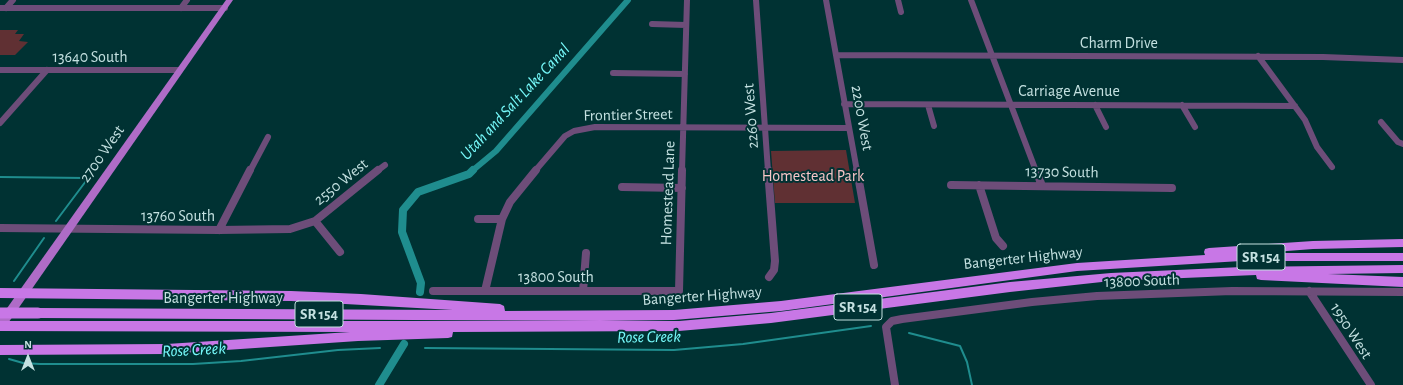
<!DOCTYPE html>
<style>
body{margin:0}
#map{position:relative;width:1403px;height:385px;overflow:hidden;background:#003233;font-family:"Alegreya Sans",sans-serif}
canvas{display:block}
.north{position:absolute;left:8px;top:337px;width:40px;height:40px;-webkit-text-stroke:3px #003233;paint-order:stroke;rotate:0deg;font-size:11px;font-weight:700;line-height:16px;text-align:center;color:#c4e1e1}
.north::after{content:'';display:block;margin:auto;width:14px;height:18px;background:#c4e1e1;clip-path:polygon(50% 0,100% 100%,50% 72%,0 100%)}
</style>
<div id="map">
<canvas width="1403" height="385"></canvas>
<div class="north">N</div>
</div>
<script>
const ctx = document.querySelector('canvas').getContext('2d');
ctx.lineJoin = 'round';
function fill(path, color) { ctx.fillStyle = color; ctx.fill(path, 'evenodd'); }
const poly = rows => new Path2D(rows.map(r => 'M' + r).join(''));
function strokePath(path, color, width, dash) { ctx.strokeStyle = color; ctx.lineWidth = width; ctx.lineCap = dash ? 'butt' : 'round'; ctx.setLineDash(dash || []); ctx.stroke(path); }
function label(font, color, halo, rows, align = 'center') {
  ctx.font = font + ' "Alegreya Sans",sans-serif'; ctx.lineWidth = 4; ctx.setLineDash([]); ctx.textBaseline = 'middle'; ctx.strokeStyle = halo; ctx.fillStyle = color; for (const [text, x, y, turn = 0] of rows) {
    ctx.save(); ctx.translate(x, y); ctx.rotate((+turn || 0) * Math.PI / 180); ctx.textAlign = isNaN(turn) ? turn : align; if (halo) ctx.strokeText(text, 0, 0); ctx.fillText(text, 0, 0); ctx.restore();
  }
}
const green = poly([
 [0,30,18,30,15,34,24,34,19,41,28,42,15,55,0,55],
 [846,150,855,203,775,203,771,151]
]);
const stream = poly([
 [0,177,85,178,86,181,56,221],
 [14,281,44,238],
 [909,333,960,346,967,362,972,385],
 [425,348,674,350,743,344,871,326],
 [9,359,23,363,40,364,193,364,241,361,338,350,380,348]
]);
const canalFar1 = poly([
 [472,171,496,151,628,0]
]);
const canal = poly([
 [420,292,421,283,402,232,403,210,418,192,469,174,473,170],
 [379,385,404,344]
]);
const minorFar1 = poly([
 [756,0,768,171],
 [826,0,857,171],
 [898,0,901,12],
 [971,0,1036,171],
 [0,8,225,8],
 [6,8,13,0],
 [181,8,187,0],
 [652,24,686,25],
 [836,55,1323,57,1403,60],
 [1258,56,1305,120,1317,147,1332,167],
 [0,70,180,70],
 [613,73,685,74],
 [844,104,1295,106],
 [928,105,934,126],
 [1095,105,1106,127],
 [1182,105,1195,127],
 [1381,122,1398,142,1403,144],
 [0,123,47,70],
 [250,171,268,137],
 [377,171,385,165],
 [535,171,565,136,574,131,595,127,848,128],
 [682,171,687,0]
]);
const minor = poly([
 [768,170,775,261,774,270,769,277],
 [857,170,874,265],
 [1036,170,1042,186],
 [951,185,1172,188],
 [979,185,996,238,1003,246],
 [622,187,682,188],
 [478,219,502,219],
 [315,221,340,252],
 [0,228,219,230,290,229,315,221,378,170],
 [219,230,250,170],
 [433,291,679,291,682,170],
 [485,291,502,219,510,202,536,170],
 [583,291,586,253],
 [1309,291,1371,385],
 [895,385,886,327,892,321,902,319,1032,302,1097,296,1232,291,1403,292]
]);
const major = poly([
 [226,0,233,0,4,329,0,330,0,318,226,0]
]);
const highway = poly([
 [1403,239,1403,247,1313,249,1261,253,1403,253,1403,261,1241,261,1077,271,781,311,674,320,600,321,38,318,34,316,32,313,34,310,38,308,453,310,291,301,0,298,0,288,291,291,361,294,500,304,504,306,505,311,674,310,781,301,1077,263,1205,255,1204,252,1205,249,1209,248,1313,241,1403,239],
 [1403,265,1403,273,1328,274,1403,277,1403,287,1261,280,1257,279,1256,275,1111,281,1010,292,771,323,679,331,453,332,452,337,448,338,358,341,167,354,0,355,0,345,167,344,350,332,0,331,0,321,679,321,771,313,1010,282,1111,273,1242,267,1403,265]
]);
const highwayBridge = poly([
 [0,313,38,313]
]);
const shields = [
 [1261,257,48],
 [858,307,48],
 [319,314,48]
];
const shieldNames = [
 ["SR 154",1261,257],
 ["SR 154",858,307],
 ["SR 154",319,314]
];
const streetNames = [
 ["Charm Drive",1119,43],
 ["13640 South",90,57],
 ["Carriage Avenue",1069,91],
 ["Frontier Street",628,115,-1],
 ["2260 West",751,116,-94],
 ["2200 West",862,118,80],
 ["2700 West",102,154,-55],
 ["13730 South",1062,172,1],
 ["2550 West",341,182,-39],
 ["Homestead Lane",668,193,-88],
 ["13760 South",178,216],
 ["Bangerter Highway",1023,258,-6],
 ["13800 South",556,277],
 ["13800 South",1142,281,-2],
 ["Bangerter Highway",702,296,-4],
 ["Bangerter Highway",223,298],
 ["1950 West",1351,331,57]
];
const parkNames = [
 ["Homestead Park",813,176]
];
const waterNames = [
 ["Utah and Salt Lake Canal",515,102,-47],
 ["Rose Creek",649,337,-1],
 ["Rose Creek",194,350,-3]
];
fill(green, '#603033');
strokePath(stream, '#1f8d8e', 2);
strokePath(canalFar1, '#1f8d8e', 6);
strokePath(canal, '#1f8d8e', 8);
strokePath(minorFar1, '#6d4d79', 6);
strokePath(minor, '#6d4d79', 8);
fill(major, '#af6cc7');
fill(highway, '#c877e6');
strokePath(highwayBridge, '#c877e6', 11);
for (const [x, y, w] of shields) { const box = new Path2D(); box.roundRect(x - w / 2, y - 13, w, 26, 3); ctx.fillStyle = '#003233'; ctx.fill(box); strokePath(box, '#c4e1e1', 1); }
label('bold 15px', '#c4e1e1', null, shieldNames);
label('16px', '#c4e1e1', '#003233', streetNames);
label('16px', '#f8c5c7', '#003233', parkNames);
label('italic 17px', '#76fafb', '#003233', waterNames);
</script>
